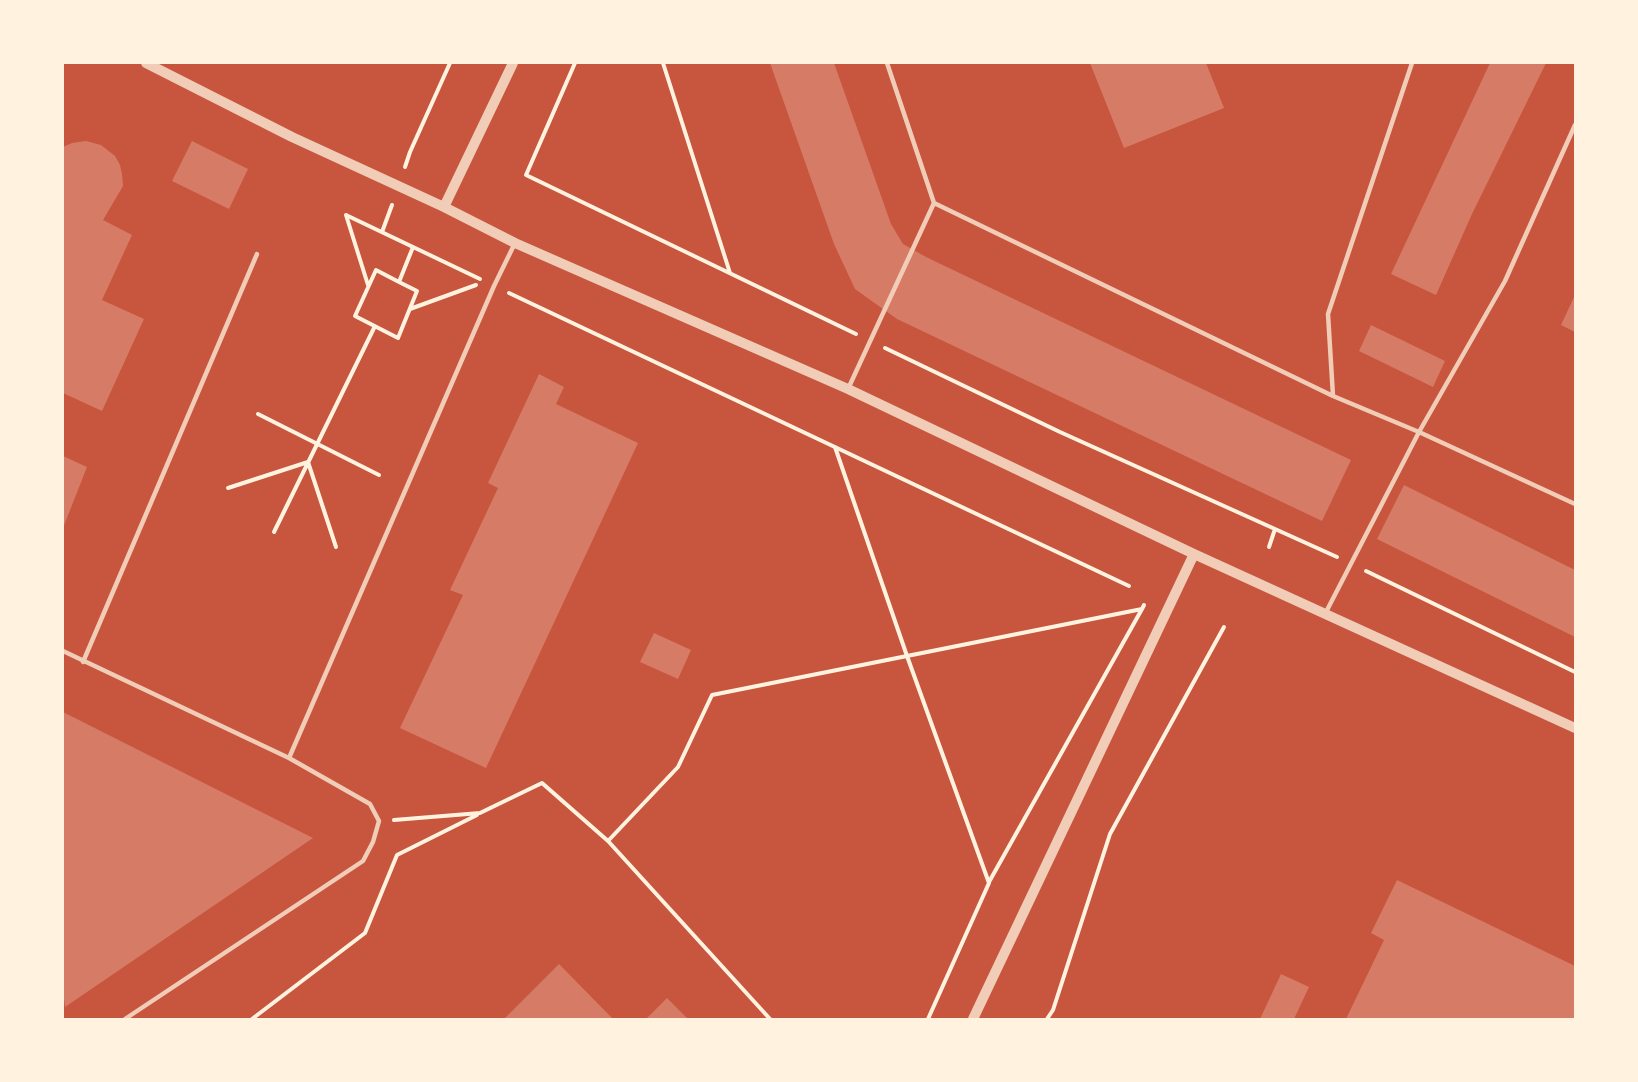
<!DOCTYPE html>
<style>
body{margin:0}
#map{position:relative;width:1638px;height:1082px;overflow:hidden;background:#c8553d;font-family:Montserrat,sans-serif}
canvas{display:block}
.frame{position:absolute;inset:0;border:64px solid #fff3e0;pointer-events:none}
</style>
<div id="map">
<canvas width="1638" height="1082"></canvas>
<div class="frame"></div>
</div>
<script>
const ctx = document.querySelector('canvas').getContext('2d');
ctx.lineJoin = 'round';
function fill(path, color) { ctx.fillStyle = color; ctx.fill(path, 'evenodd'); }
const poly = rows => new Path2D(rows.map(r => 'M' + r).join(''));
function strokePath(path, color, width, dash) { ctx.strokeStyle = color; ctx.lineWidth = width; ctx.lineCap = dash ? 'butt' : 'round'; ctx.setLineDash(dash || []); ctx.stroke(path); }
const building = poly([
 [770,63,834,63,891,224,903,244,926,257,1351,460,1322,521,897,319,855,289,834,244],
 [1090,63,1206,63,1224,108,1124,148],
 [1490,63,1546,63,1472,214,1436,295,1391,274],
 [86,141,101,145,115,156,120,165,122,174,123,186,103,220,132,235,102,300,144,319,102,411,63,393,63,147,72,143],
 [192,141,248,169,229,209,172,181],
 [1575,295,1575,332,1561,325],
 [1371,325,1445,361,1433,387,1359,351],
 [539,374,564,387,556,404,638,443,486,768,400,728,463,595,450,590,498,488,488,483],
 [63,456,87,467,63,528],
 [1404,485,1575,570,1575,637,1377,539],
 [654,633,691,650,678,679,640,662],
 [63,712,313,838,65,1007,63,989],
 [1397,880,1575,966,1575,1019,1346,1019,1384,940,1371,933],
 [559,964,613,1019,504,1019],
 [1281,974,1309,987,1294,1019,1260,1019],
 [667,998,688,1019,646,1019]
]);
const path = poly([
 [575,63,526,175,856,334],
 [663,63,730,273],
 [405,167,410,152,450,63],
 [346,215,480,279],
 [346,215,368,285],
 [382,232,392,205],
 [399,282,376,270,355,316,398,338,417,291,399,282,413,247],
 [509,293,1129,586],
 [410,309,476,285],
 [885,348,1060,432,1275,529,1269,547],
 [258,414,379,475],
 [835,447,907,656,989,883,928,1019],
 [228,488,308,462,336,547],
 [1275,529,1337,557],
 [274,532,375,326],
 [1366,571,1575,672],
 [394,820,480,813,542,783,608,841,678,767,712,695,1142,609,1144,605],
 [608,841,770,1019],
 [989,882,1142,609],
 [252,1019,365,933,397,855,477,815],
 [1047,1019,1053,1010,1110,834,1224,627]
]);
const service = poly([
 [934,203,1333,396,1419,432,1575,504],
 [848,389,934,203,887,63],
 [1333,396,1328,314,1412,63],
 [1325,614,1419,432,1505,281,1575,125],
 [63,651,289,758,370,804,379,821,373,842,363,861,125,1019],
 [83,662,257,254],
 [289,758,494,286,515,243]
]);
const tertiary = poly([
 [146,63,292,137,444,207,515,243,848,389,1194,554,1575,728],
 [444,207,513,63],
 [973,1019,1194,554]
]);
fill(building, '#d67c66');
strokePath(path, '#fff3e0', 4);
strokePath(service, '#f1ccb7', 4.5);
strokePath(tertiary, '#f1ccb7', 10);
</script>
